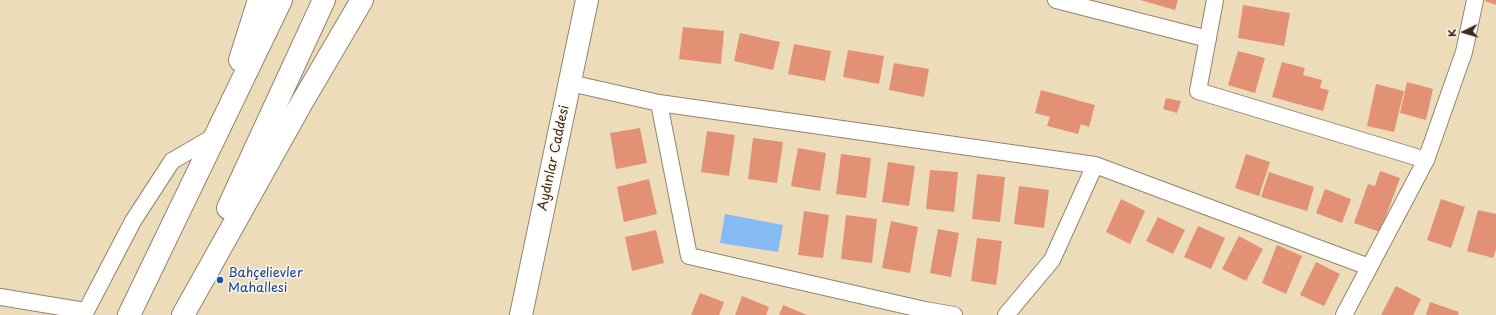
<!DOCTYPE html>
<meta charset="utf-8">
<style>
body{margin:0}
#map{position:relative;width:1496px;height:315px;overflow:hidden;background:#eddcba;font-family:"Playpen Sans",sans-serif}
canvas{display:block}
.north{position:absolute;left:1444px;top:12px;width:40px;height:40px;-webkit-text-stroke:3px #fbf7ec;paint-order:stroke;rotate:265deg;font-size:11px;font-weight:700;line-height:16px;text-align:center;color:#3b2a1e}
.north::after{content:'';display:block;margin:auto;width:14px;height:18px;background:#3b2a1e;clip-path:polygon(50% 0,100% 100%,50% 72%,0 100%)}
</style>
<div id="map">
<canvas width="1496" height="315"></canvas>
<div class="north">K</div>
</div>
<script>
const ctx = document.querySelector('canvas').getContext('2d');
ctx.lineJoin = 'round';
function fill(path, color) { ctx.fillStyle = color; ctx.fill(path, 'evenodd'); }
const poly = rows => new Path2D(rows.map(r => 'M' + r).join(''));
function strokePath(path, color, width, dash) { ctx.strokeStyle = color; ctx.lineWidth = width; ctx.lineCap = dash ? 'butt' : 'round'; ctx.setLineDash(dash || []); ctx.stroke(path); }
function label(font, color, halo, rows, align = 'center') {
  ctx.font = font + ' "Playpen Sans",sans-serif'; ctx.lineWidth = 3; ctx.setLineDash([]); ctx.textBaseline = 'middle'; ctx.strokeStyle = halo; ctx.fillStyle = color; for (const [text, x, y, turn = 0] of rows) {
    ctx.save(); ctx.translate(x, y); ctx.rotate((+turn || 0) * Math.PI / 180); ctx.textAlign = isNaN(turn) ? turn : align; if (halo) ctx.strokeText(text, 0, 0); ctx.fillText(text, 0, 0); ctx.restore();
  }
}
const water = poly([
 [725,214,783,225,778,252,720,243]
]);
const building = poly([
 [1140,0,1178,0,1175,10],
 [1486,0,1496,0,1496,5,1485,1],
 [1243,5,1290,13,1284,46,1238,38],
 [683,27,724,31,721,64,679,59],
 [740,33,780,42,773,70,734,61],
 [794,44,831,51,825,81,788,74],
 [848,50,884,56,879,84,843,77],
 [1238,51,1265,58,1255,93,1228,85],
 [1282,62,1305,68,1303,75,1322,80,1320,88,1329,90,1323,111,1272,97],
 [894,63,929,69,924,97,889,90],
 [1407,82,1433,89,1426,120,1400,113],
 [1376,84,1404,91,1394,132,1367,126],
 [1041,90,1095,105,1089,127,1081,124,1078,134,1047,126,1050,117,1035,113],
 [1166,98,1181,101,1177,113,1163,109],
 [640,128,647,163,616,169,610,133],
 [707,131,735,135,729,176,701,172],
 [753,138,783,142,777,183,748,179],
 [798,148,826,153,820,191,791,186],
 [841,154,871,158,866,198,836,194],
 [1246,154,1270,162,1259,196,1235,188],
 [888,162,915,166,909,206,882,202],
 [930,170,958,172,954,212,926,209],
 [1380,171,1400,178,1380,232,1354,223,1368,184,1375,186],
 [1269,172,1314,187,1307,211,1261,197],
 [977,174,1005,177,1000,222,972,219],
 [649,179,657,214,624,222,617,187],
 [1019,186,1049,190,1044,228,1014,224],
 [1325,189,1351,199,1342,223,1316,213],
 [1121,199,1145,211,1130,244,1106,232],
 [1441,199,1465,207,1451,248,1427,240],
 [1478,210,1496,214,1496,249,1493,258,1467,251],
 [804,211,829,215,823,258,798,255],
 [846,215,877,219,872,263,841,259],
 [1158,217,1185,230,1173,254,1146,241],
 [891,221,918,227,910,273,882,268],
 [1198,226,1225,238,1211,269,1184,257],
 [938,229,959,233,951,277,930,273],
 [656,230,664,263,632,271,625,237],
 [1239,236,1263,249,1246,281,1222,269],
 [977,238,1002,241,996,285,971,281],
 [1277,245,1302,256,1286,294,1262,283],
 [1316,262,1340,274,1324,306,1300,295],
 [1396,286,1421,299,1413,315,1381,315],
 [700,293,724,302,719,315,691,315],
 [742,296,769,307,766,315,735,315],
 [1430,302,1459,312,1458,315,1426,315],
 [783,305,807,315,779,315]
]);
const street = poly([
 [1056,0,1208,39],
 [1215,0,1198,91,1426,160],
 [570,83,659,103,1095,165,1369,267],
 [659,103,689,256,925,310,954,315],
 [0,297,85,311],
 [84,315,133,221,172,161,215,136],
 [1006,315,1052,260,1095,165],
 [1344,315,1426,160,1464,52,1475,0]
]);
const secondary = poly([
 [521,315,587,0]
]);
const highway = poly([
 [240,60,259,0],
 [228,208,324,0],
 [129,315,281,0],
 [183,315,301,104,362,0]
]);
const markers = [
 [220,280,4,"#1a4fb4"]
];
const streetNames = [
 ["Aydınlar Caddesi",554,158,-78]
];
const transitNames = [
 ["Bahçelievler",228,273],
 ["Mahallesi",228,288]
];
fill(water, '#86baf4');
fill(building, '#e39175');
strokePath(street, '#94836c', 18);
strokePath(secondary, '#94836c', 24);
strokePath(highway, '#94836c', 24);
strokePath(street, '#fff', 16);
strokePath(secondary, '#fff', 22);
strokePath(highway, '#fff', 22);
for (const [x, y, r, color] of markers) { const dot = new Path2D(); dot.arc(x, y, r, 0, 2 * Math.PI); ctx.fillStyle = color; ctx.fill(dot); strokePath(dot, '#fbf7ec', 1.5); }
label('13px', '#3b2a1e', '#fbf7ec', streetNames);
label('13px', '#164399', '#fbf7ec', transitNames, 'left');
</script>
